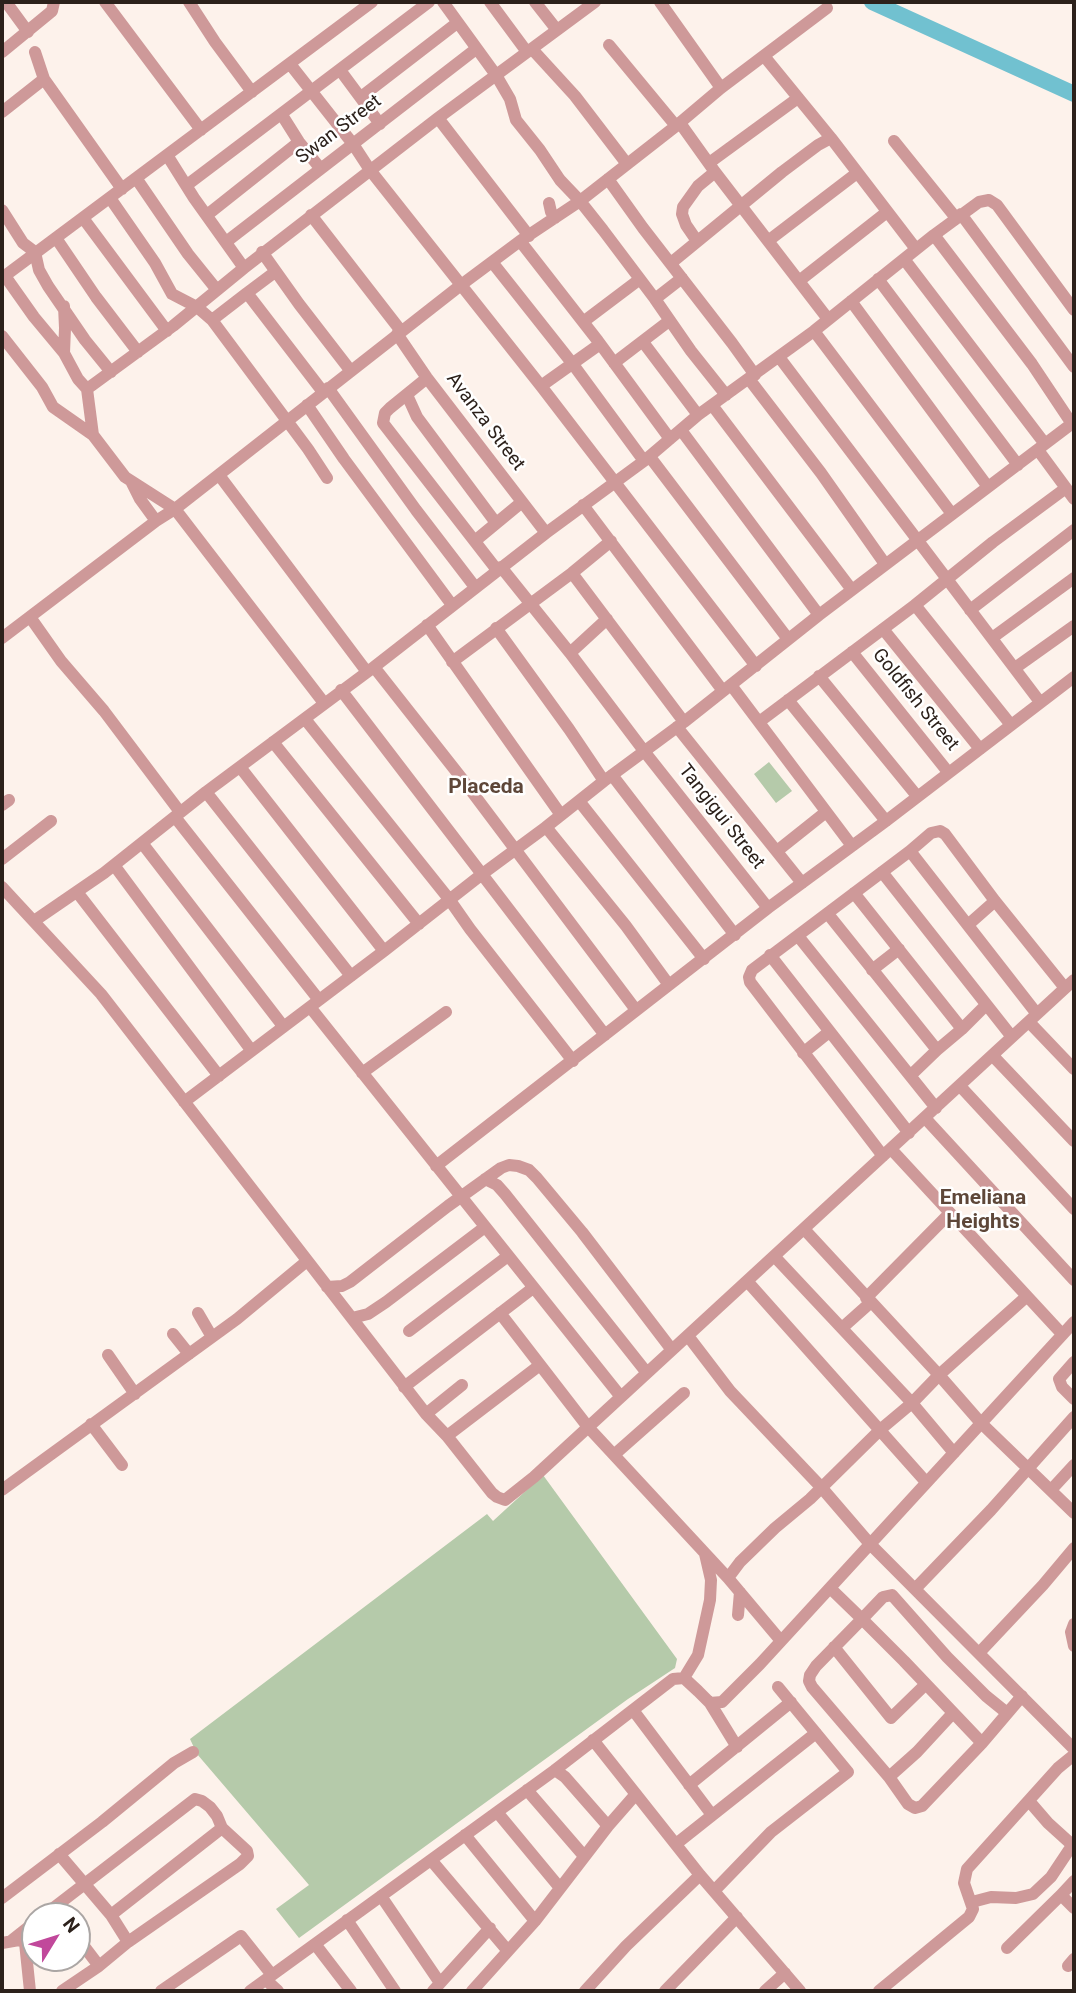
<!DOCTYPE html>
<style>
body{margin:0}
#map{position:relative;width:1076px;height:1993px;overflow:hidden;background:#fdf2eb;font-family:Roboto,sans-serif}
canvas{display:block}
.frame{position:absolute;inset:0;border:4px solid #2c211b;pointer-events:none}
.north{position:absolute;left:21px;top:1902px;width:70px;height:70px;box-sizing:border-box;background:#fff;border:2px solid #aba6a4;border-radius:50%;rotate:52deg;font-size:19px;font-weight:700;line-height:28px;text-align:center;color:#2c211b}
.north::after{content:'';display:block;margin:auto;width:24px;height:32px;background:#c1489b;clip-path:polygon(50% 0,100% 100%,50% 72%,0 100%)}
</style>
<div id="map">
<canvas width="1076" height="1993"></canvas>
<div class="frame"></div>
<div class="north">N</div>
</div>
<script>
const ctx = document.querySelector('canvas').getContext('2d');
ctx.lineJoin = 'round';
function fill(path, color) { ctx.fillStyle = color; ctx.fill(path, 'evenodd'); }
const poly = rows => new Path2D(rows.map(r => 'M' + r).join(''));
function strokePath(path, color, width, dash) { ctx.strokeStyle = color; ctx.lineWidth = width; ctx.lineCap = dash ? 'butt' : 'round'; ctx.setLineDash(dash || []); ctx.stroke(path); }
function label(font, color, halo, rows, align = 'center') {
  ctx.font = font + ' Roboto,sans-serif'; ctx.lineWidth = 5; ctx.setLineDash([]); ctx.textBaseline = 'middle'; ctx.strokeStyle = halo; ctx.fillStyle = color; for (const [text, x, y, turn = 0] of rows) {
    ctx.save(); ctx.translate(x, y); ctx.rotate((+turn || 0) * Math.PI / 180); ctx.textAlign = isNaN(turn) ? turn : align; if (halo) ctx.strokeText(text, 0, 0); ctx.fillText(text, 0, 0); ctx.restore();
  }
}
const green = poly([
 [769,762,792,791,776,803,754,774],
 [543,1475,677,1659,675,1668,628,1699,299,1938,276,1909,309,1885,197,1754,190,1739,487,1514,493,1521]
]);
const river = poly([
 [872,2,1074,94]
]);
const minor = poly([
 [6,2,28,32],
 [105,2,201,130],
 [189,2,215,42,252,92],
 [443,2,496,75,510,99,516,120,540,150,560,180,580,201,603,230,655,299,691,351,726,395],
 [490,2,527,52],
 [535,2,557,30],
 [660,2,721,88],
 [609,45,676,126],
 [532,49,575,96,627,164],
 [2,52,52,11,54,2],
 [35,52,44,79,122,189],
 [764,56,831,138,916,249],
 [290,64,353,144,370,170,541,386,756,666],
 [340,70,380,124],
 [361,97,457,23],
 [2,112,44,79],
 [282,115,299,142,320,168],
 [438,118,529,236],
 [680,123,715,172,828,319],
 [894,141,956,218],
 [167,155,194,198,244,268,438,118,595,2],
 [709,163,798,98],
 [136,178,188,254,217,290],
 [608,179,643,228,732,343,755,375],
 [187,185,429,2],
 [110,198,155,263,172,294,197,307,212,320,308,449,327,478],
 [549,203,551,212,555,218],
 [2,210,23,243,35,252,39,270,48,286,85,340,111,372],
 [961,214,1074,367],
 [207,215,299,142],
 [311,215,401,331],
 [83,218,167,331],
 [934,235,1032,364,1072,424],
 [56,238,96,297,138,352],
 [520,241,598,341,670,439],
 [697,241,686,225,682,214,683,207,698,186,715,172],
 [768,241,857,173],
 [226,242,476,49],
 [262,252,299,304,350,370],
 [904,259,1045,444],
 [492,262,572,363,644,461],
 [671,263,782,172,818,145,831,138],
 [275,272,247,293,323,392],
 [5,276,34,317,64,353],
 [2,278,372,2],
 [878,279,1018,465],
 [799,281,887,212],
 [655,299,682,278],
 [851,301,988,487],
 [64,306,65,328,64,353,78,379,87,389,93,435,125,477,175,509,324,703],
 [212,320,247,293],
 [583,322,640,279],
 [814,331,952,514],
 [397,334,427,378,546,533],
 [2,336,42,387,53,407,93,435],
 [643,342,698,415],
 [779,357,1040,702],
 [614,363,669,321],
 [427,378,390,408,385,413,383,423,497,570],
 [749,379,821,473,885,564],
 [541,386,600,344],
 [328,388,416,510,475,587],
 [87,389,173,326,244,268],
 [407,395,417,417,496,523],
 [307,405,344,459,452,605],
 [712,405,852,590],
 [681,430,819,615],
 [1038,450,1074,499],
 [650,457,788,639],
 [219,475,367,672],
 [131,481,140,499,156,521],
 [583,505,723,691],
 [476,540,522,502],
 [501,567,570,653,644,751,768,908],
 [572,573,684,722],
 [970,610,1074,530],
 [30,617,61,661,104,711,180,812],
 [427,625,561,815],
 [496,628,569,729,604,781],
 [883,629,980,749],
 [2,638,156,521,175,509,461,285,520,241,580,201,676,126,721,88,827,8],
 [992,638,1074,578],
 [852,652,948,772],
 [570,653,607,619],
 [452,662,572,573,611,541],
 [374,667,463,780,636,1010],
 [1015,668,1074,626],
 [819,676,917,796],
 [731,685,852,846],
 [341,690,605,1035],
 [788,700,886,821],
 [305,719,449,899,470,929,573,1061],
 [759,722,915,605],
 [1011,725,915,605,993,542,1066,488],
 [677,727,802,883],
 [273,742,419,924],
 [240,767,384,951],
 [612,775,735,935],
 [206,792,351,976],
 [579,801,704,959],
 [2,805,9,800],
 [175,817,319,1000],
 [546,827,626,926,669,985],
 [142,843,283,1026],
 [777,851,826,812],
 [910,851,931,833,940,831,945,834,995,901,1065,988],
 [2,859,51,821],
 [114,865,251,1050],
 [882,872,1012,1037],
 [2,887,101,994,426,1414,447,1436,492,1493,497,1497,505,1500,534,1477,1074,980],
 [77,892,219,1076],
 [854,893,962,1029,986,1005],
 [828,914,937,1050,962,1029],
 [34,921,104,873,206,792,374,667,546,533,644,461,698,415,814,331,934,235,979,202,989,200,997,205,1074,310],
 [969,924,995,901],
 [798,936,936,1108],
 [770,955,909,1133],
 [872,970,899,949],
 [310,1007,621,1397],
 [1029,1022,1074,1069],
 [803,1053,829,1032],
 [993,1056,1074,1141],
 [362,1073,446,1012],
 [911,1075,937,1050],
 [960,1086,1074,1209],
 [184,1102,384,951,481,875,546,827,604,781,684,722,819,615,1074,422],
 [925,1118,1074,1280],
 [891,1149,1062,1334],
 [883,1156,750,982,749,977,752,970,910,851,1037,1014],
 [436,1166,768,908,886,821,1074,677],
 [485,1179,497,1185,505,1194,647,1373],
 [804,1229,939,1375,980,1422,1074,1513],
 [774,1256,912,1403,954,1453],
 [747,1281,926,1482],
 [327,1287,342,1286,350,1282,448,1206,501,1168,509,1165,518,1166,529,1170,537,1178,582,1232,672,1350],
 [866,1298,949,1214],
 [198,1313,212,1337],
 [500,1313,588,1427,728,1578,781,1641],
 [352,1318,368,1314,386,1302,485,1227],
 [842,1328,870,1303],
 [409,1331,508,1256],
 [173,1334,189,1354],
 [688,1336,730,1391,821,1487,870,1544,1074,1749],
 [108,1355,135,1394],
 [1074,1362,1059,1379,1062,1387,1074,1399],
 [404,1387,533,1288],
 [426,1414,462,1385],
 [91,1424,122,1465],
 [447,1436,540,1365],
 [615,1454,684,1393],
 [2,1490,237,1319,307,1261],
 [1051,1490,1074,1465],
 [728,1578,740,1562,775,1528,810,1499,881,1429,912,1403,939,1375,1026,1297],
 [830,1588,862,1619,883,1597,892,1595,947,1657,986,1696,1007,1713],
 [915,1589,991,1510,1074,1417],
 [738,1615,740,1592],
 [1074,1624,1071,1632,1074,1646],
 [834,1647,891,1718,926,1684],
 [979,1653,1043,1585,1074,1548],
 [684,1678,698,1655,710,1600,711,1580,705,1554],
 [710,1703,722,1702,760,1664,1074,1322],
 [633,1710,712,1815],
 [593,1740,700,1875,800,1991],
 [982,1743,904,1661,862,1619,816,1666,810,1675,809,1681,812,1687,889,1777,908,1804,915,1808,922,1806,982,1743,1022,1696],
 [555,1770,565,1777,608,1826],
 [889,1777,917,1752,953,1713],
 [689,1785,791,1702],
 [527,1790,584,1856],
 [1029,1801,1048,1823,1069,1842,1074,1844],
 [497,1812,560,1888],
 [465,1835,535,1921],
 [676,1844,816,1733],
 [59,1854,111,1915,128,1942],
 [431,1860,508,1951],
 [1074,1881,1061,1895,1074,1908],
 [714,1891,771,1832,848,1772,778,1687],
 [381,1896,440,1983],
 [2,1898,102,1822,174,1763,193,1752],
 [972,1902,991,1897,1016,1898,1033,1894,1051,1877,1073,1844],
 [111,1915,222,1828],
 [43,1916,195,1799,202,1801,210,1807,217,1816,222,1828,247,1851,248,1856,240,1864,128,1942,99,1966,62,1991],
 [347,1920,395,1991],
 [77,1937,99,1966],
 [11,1941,35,1922],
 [2,1943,19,1940,25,1943,30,1991],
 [315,1944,351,1991],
 [1007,1948,1061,1895],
 [1068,1966,1074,1959],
 [266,1980,278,1991],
 [161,1991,241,1936,272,1975],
 [250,1991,555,1770,673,1679,684,1678,698,1691,710,1703,737,1747],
 [433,1991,490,1928],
 [472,1991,535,1921,608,1826,636,1794],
 [585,1991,626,1946,700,1875],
 [665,1991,737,1917],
 [765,1991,785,1973],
 [879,1991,969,1917,973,1909,964,1883,967,1869,1058,1768,1074,1755]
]);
const streetNames = [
 ["Swan Street",339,130,-37],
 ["Avanza Street",485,422,53],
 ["Goldfish Street",915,700,51],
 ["Tangigui Street",721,817,52]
];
const neighbourhoodNames = [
 ["Placeda",486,788],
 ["Emeliana",983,1199],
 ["Heights",983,1223]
];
fill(green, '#b5caaa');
strokePath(river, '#71c1d0', 16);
strokePath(minor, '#ce9999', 12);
label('19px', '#2c211b', '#fff', streetNames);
label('bold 21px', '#5e4739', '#fff', neighbourhoodNames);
</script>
